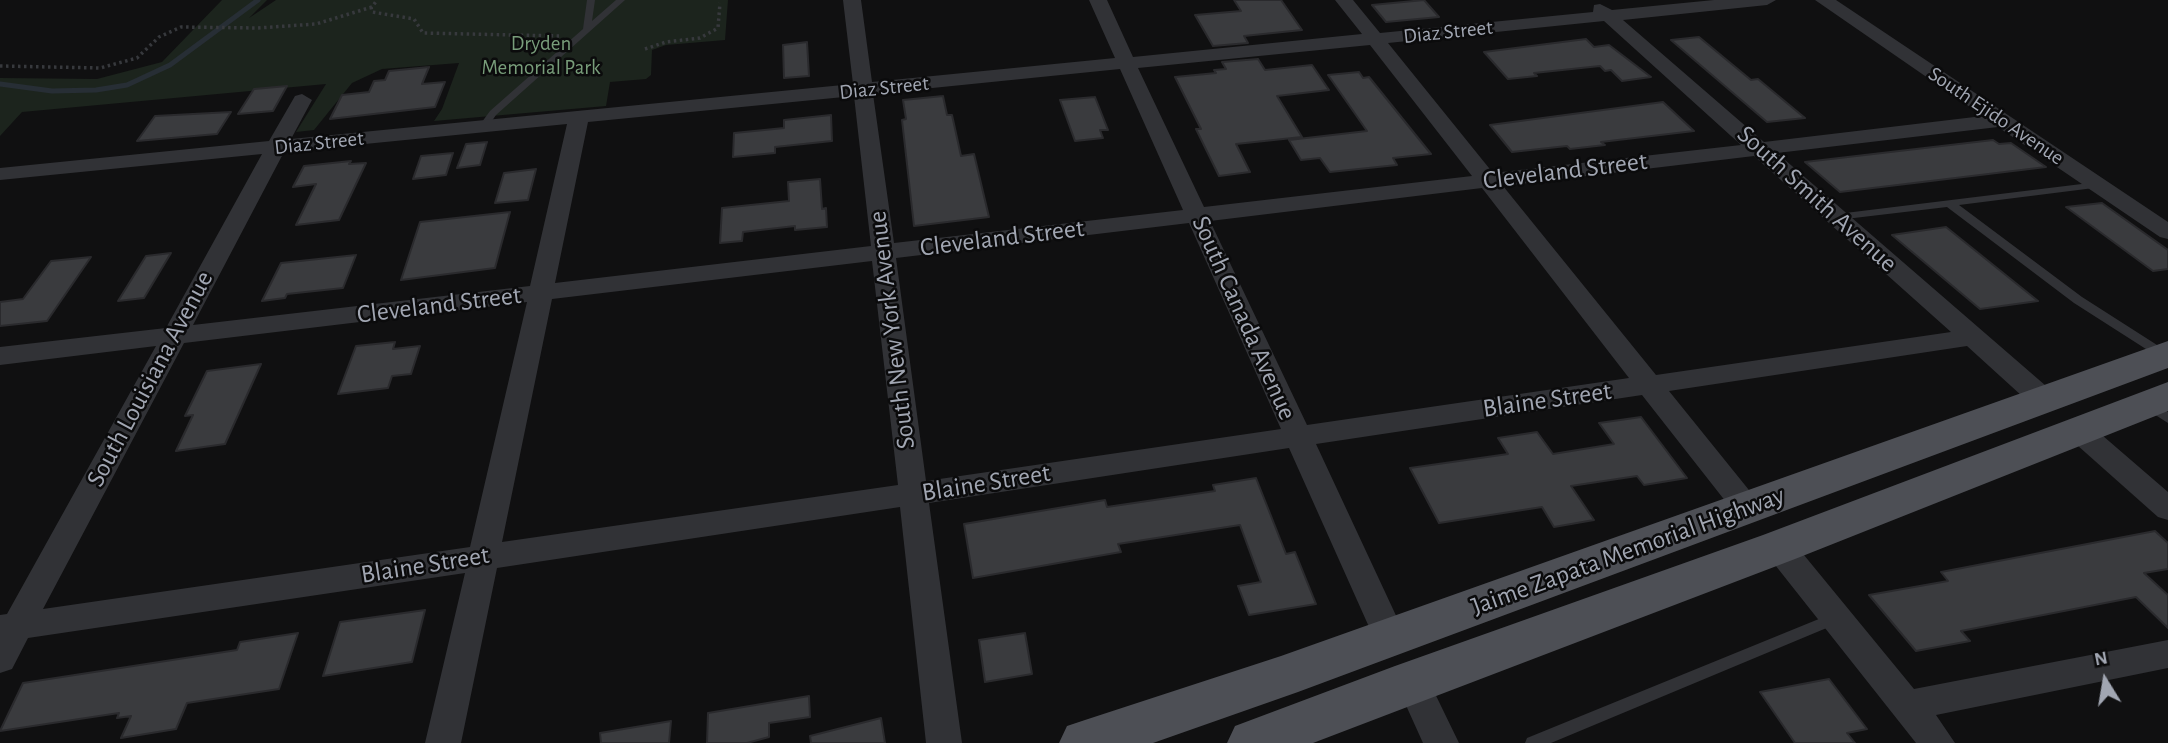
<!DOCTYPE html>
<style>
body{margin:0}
#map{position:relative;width:2168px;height:743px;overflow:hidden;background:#101011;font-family:"Alegreya Sans",sans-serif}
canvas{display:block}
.north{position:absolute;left:2070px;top:645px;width:70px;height:70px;-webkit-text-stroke:5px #0b0b0c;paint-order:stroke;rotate:349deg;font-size:19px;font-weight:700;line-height:28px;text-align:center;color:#a1a6b2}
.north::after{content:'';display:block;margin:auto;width:24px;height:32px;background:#a1a6b2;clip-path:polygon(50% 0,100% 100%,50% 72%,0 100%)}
</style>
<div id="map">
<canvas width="2168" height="743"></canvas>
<div class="north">N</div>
</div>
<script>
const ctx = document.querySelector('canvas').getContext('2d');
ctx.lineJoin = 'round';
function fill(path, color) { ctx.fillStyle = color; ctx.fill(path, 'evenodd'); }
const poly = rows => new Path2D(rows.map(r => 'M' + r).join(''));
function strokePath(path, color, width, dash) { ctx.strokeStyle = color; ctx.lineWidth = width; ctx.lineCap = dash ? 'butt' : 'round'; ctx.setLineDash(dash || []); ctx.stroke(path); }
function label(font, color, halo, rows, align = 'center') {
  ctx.font = font + ' "Alegreya Sans",sans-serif'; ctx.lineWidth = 5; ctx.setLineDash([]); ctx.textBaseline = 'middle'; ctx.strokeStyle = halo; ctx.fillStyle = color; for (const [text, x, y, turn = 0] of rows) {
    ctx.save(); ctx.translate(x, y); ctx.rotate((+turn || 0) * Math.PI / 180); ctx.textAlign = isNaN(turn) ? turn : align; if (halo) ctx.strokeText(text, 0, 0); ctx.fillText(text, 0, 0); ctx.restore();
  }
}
const green = poly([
 [222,0,267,0,249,18,276,0,728,0,725,40,666,45,652,50,651,75,646,79,610,82,606,106,434,121,442,109,459,63,382,69,352,83,314,130,296,132,326,84,22,112,0,136,0,78,97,79,162,62]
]);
const stream = poly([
 [0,84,52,91,96,90,127,85,170,65,258,0]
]);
const building = poly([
 [1234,0,1281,0,1302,30,1244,36,1248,43,1213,46,1195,15,1241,11,1234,0],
 [1424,0,1439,17,1386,22,1372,5,1424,0],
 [1699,37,1751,80,1758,79,1805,118,1767,122,1671,40,1699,37],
 [1586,39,1594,47,1609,45,1651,77,1622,81,1611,70,1605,71,1600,66,1534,73,1537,76,1508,79,1484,52,1586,39],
 [807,42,809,76,784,78,783,45,807,42],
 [1258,59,1265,70,1312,65,1329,90,1277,96,1302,137,1236,144,1250,172,1219,176,1196,129,1201,129,1175,77,1216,73,1214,70,1226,69,1222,62,1258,59],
 [429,67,422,84,445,82,435,107,330,119,342,95,369,92,374,81,385,80,389,71,429,67],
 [1359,72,1363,78,1369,77,1431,154,1393,158,1397,165,1330,172,1320,158,1301,160,1289,140,1367,131,1328,75,1359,72],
 [287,86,273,111,238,114,254,89,287,86],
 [943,96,947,115,952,115,961,156,974,154,989,217,914,226,902,120,906,119,903,100,943,96],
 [1095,97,1108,130,1100,130,1103,138,1075,141,1060,100,1095,97],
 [1663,102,1694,131,1601,142,1605,145,1570,149,1567,146,1512,152,1490,125,1663,102],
 [231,112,217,134,137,141,155,116,231,112],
 [831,115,832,141,775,147,775,153,733,157,734,133,784,128,784,120,831,115],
 [1993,140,1999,144,2011,143,2046,167,1840,192,1805,162,1993,140],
 [487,142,480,165,457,168,466,144,487,142],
 [453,153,446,175,413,179,421,156,453,153],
 [351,161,349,164,366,163,339,220,296,225,316,184,293,187,304,166,351,161],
 [536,169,528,200,495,203,504,173,536,169],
 [820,179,822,209,826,208,827,227,795,230,795,226,743,232,742,241,720,243,722,208,789,201,788,182,820,179],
 [2102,203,2168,250,2168,269,2153,271,2066,207,2102,203],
 [510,212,495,268,401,280,420,222,510,212],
 [1946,227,2038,301,1980,309,1892,235,1946,227],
 [171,253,144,298,118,301,146,256,171,253],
 [356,255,343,288,287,294,285,298,262,301,281,263,356,255],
 [91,257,47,321,0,326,0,302,23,299,51,261,91,257],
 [395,342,393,349,420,346,411,374,392,376,388,388,338,394,356,346,395,342],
 [261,364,225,444,176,451,193,415,185,416,207,371,261,364],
 [1641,417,1687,478,1644,485,1637,476,1571,486,1594,520,1554,527,1542,507,1439,523,1410,468,1508,454,1498,438,1537,432,1553,454,1614,444,1599,423,1641,417],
 [1256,478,1286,554,1295,552,1316,604,1249,615,1238,586,1261,582,1240,525,1118,544,1121,552,973,578,964,524,1105,500,1107,507,1215,491,1213,485,1256,478],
 [2155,531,2168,543,2168,569,2144,573,2168,595,2168,628,2136,597,1961,631,1970,641,1916,651,1869,595,1948,581,1941,572,2155,531],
 [425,610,412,662,323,676,340,622,425,610],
 [298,633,279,689,187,703,176,729,121,738,131,716,117,718,119,713,0,731,23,683,237,650,240,642,298,633],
 [1025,633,1032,674,985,682,979,640,1025,633],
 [1829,679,1867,729,1847,733,1855,743,1795,743,1760,692,1829,679],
 [809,696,810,717,769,723,769,737,747,743,707,743,708,713,809,696],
 [881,718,885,743,811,743,810,736,881,718],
 [671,721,669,743,601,743,600,733,671,721]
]);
const path = poly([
 [371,7,372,12,414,19,423,33,559,36],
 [645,49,666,42,700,38,718,28,720,3],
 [0,66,100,68,137,58,159,37,181,27,258,28,316,24,372,7,377,0]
]);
const lane = poly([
 [587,0,595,0,592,21,616,0,625,0,496,115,487,128,481,128,479,126,490,111,583,29,587,0],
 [2098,182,2102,183,2102,187,1959,205,2082,297,2168,352,2168,358,2160,358,2074,303,1947,207,1837,220,1832,217,1837,214,2098,182],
 [2150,402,2168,412,2168,423,2146,409,2144,406,2146,403,2150,402],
 [1836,612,1841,614,1843,618,1841,622,1551,743,1525,743,1527,738,1836,612]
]);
const street = poly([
 [843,0,861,0,872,82,1115,58,1089,0,1107,0,1133,57,1362,34,1335,0,1353,0,1380,33,1593,12,1594,5,1600,4,1612,10,1714,0,1776,0,1767,5,1623,20,1764,142,1983,116,1815,0,1836,0,2168,222,2168,239,2160,237,1998,127,1777,153,2053,392,2056,399,2053,406,2043,408,2033,406,1967,346,1669,391,1757,500,1762,508,1757,516,1747,519,1737,516,1642,395,1316,444,1406,637,1402,647,1390,651,1378,647,1289,448,929,503,962,743,926,743,900,507,497,568,461,743,425,743,465,573,28,638,12,669,0,673,0,615,7,614,156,346,0,365,0,347,166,328,262,154,0,180,0,168,269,141,295,96,302,94,312,100,291,139,853,84,843,0],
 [1604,21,1741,145,1493,173,1388,43,1604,21],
 [1370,45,1472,176,1204,207,1138,68,1370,45],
 [1120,69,1183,210,894,243,873,94,1120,69],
 [854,96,871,246,555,283,588,122,854,96],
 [567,124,530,286,193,325,284,152,567,124],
 [1754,156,1951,332,1656,375,1503,186,1754,156],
 [1482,188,1629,378,1307,425,1210,221,1482,188],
 [1189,223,1281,429,926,481,896,258,1189,223],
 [872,261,898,485,502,542,552,299,872,261],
 [527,302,470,547,43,609,184,343,527,302],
 [2078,420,2088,423,2168,492,2168,520,2158,517,2068,437,2064,430,2068,423,2078,420],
 [1779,535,1790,538,1914,689,2168,640,2168,668,1936,715,1955,743,1916,743,1768,556,1764,547,1768,538,1779,535],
 [1412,666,1424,671,1459,743,1423,743,1395,681,1400,671,1412,666]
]);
const primary = poly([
 [2168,341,2168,368,1298,692,1153,743,1059,743,1067,726,1085,720,1281,656,2168,341],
 [2168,382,2168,411,1795,559,1313,743,1227,743,1235,726,1395,666,1763,535,2168,382]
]);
const farStreetnames = [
 ["Diaz Street",1448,32,-6],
 ["Diaz Street",884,88,-6],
 ["South Ejido Avenue",1996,116,34],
 ["Diaz Street",319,143,-6]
];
const farParknames = [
 ["Dryden",541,44],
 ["Memorial Park",541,68]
];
const streetNames = [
 ["Cleveland Street",1565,171,-7],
 ["South Smith Avenue",1817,199,42],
 ["Cleveland Street",1002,238,-7],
 ["Cleveland Street",439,305,-7],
 ["South Canada Avenue",1244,318,66],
 ["South New York Avenue",892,330,-97],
 ["South Louisiana Avenue",150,379,-62],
 ["Blaine Street",1547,400,-8],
 ["Blaine Street",986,483,-9],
 ["Jaime Zapata Memorial Highway",1628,551,-20],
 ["Blaine Street",425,565,-9]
];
fill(green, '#1c241d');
strokePath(stream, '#272e35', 5);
fill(building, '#3a3b3e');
strokePath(building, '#2a2a2d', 2);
strokePath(path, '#37393d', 3.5, [2.5, 3.5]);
fill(lane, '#313236');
fill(street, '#313236');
fill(primary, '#4d4f55');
label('21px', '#a1a6b2', '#0b0b0c', farStreetnames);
label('21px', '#789d7a', '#0b0b0c', farParknames);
label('26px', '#a1a6b2', '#0b0b0c', streetNames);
</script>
